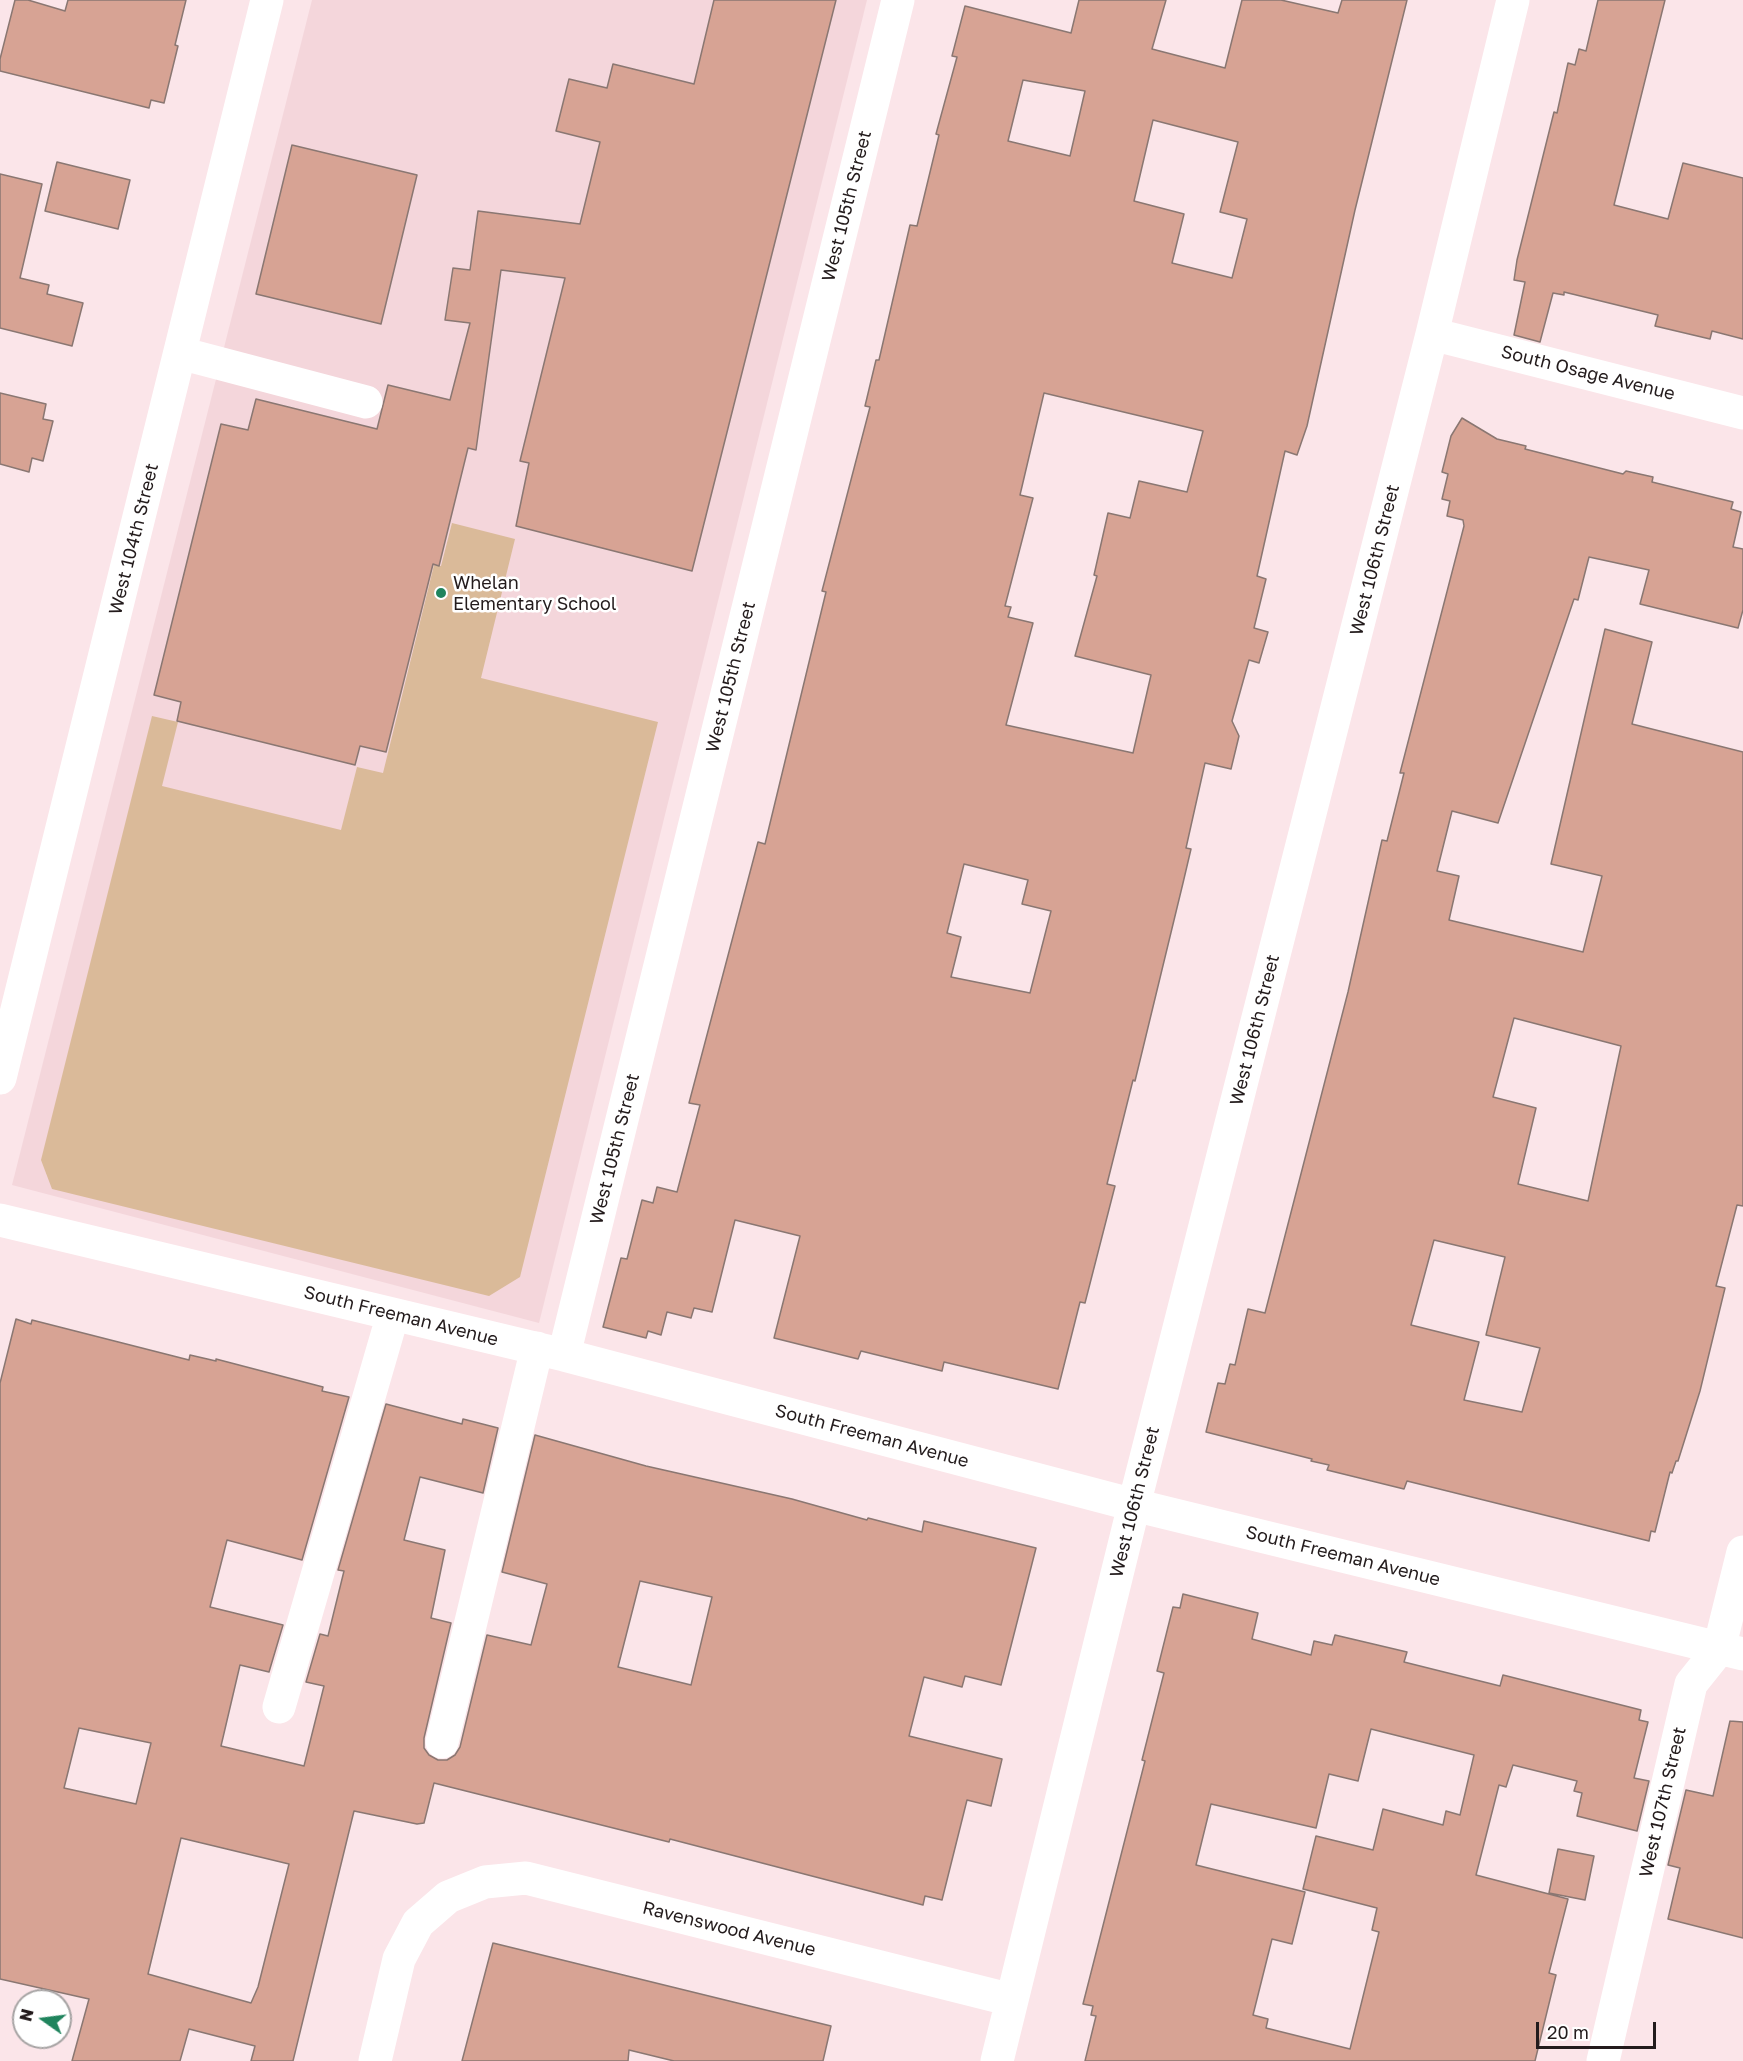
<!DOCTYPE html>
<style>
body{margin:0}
#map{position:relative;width:1743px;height:2061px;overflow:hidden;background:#fbe5e9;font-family:"Golos Text",sans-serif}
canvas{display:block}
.north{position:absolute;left:12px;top:1989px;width:60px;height:60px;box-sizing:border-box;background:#fff;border:2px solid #a7a4a4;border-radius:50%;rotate:284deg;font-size:16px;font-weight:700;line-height:24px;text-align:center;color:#231b1c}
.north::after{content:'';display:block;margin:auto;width:21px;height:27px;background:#20845d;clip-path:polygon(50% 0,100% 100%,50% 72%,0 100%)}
.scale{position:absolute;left:1536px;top:2022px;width:120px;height:27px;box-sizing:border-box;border:3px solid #231b1c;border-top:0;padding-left:8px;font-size:18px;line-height:21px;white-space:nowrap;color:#231b1c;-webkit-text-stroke:4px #fff;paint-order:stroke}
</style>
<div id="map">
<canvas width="1743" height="2061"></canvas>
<div class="north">N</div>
<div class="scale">20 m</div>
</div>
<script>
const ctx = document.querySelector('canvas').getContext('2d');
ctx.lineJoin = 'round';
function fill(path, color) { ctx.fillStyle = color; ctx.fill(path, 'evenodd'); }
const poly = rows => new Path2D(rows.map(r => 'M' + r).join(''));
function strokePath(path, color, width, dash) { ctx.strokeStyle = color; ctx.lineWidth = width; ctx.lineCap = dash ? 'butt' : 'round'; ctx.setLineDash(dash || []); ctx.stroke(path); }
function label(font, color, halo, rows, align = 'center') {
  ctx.font = font + ' "Golos Text",sans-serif'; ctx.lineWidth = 5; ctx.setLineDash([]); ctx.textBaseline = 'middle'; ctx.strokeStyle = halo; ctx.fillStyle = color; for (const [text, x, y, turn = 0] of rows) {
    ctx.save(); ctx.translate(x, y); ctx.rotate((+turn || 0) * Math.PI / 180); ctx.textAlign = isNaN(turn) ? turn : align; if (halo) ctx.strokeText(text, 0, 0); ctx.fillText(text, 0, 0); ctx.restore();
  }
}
const built = poly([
 [312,0,867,0,539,1323,12,1185]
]);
const green = poly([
 [452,523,515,539,481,678,658,722,520,1277,489,1296,52,1189,41,1160,152,716,178,722,162,786,341,830,357,767,383,773,434,565,441,566]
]);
const building = poly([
 [15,0,28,0,65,11,68,0,186,0,175,45,178,46,164,103,151,100,149,108,0,71,0,59,15,0],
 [714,0,836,0,692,571,516,526,529,463,520,461,565,278,501,270,476,450,468,448,439,566,433,564,386,752,360,746,355,765,177,721,181,702,154,695,221,424,248,430,256,399,377,429,388,385,450,400,470,323,445,320,453,268,470,270,478,211,580,224,600,142,556,131,569,79,607,88,613,64,694,84,714,0],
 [1079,0,1166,0,1152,49,1225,68,1242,0,1281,0,1338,13,1342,0,1407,0,1355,210,1307,426,1297,455,1285,451,1257,576,1266,579,1254,628,1268,632,1259,663,1249,660,1232,721,1239,736,1231,769,1205,763,1186,848,1191,849,1183,883,1135,1081,1133,1080,1107,1184,1115,1186,1085,1303,1080,1302,1058,1389,944,1362,942,1371,861,1351,858,1359,774,1338,800,1236,735,1220,712,1312,694,1308,691,1318,667,1312,661,1335,648,1331,646,1338,603,1327,621,1258,627,1259,642,1200,653,1203,657,1187,677,1192,700,1105,689,1103,758,842,765,844,826,592,822,591,870,407,865,406,876,360,879,360,910,225,917,226,939,135,936,134,957,57,952,56,965,6,1071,33,1079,0],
 [1023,80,1085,91,1070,156,1008,141,1023,80],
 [1153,120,1238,142,1220,212,1247,219,1232,278,1172,263,1184,214,1134,201,1153,120],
 [1044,393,1203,431,1187,492,1139,481,1130,518,1108,513,1094,575,1097,576,1075,656,1151,675,1133,753,1006,725,1033,623,1008,617,1011,607,1005,606,1033,498,1020,495,1044,393],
 [964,864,1028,880,1022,904,1051,911,1030,993,951,977,961,937,947,933,964,864],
 [1598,0,1665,0,1614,205,1668,219,1683,163,1743,178,1743,339,1712,331,1710,339,1655,326,1658,315,1564,292,1564,295,1553,293,1540,342,1514,335,1525,282,1514,280,1517,260,1554,112,1557,113,1568,63,1575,65,1579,49,1586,51,1598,0],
 [292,145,417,175,381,324,256,294,292,145],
 [57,162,130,180,118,229,45,211,57,162],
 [0,174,42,184,20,278,49,285,47,294,83,303,72,346,0,328,0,174],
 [0,393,46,404,43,419,53,421,43,461,32,458,29,472,0,464,0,393],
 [1462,418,1497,439,1526,446,1525,449,1623,474,1626,471,1653,477,1652,482,1733,502,1731,509,1741,512,1733,547,1743,549,1743,610,1738,628,1640,604,1649,570,1589,557,1578,600,1574,599,1498,823,1452,811,1437,871,1459,876,1449,920,1583,952,1602,876,1551,864,1605,629,1652,642,1632,724,1743,752,1743,1206,1737,1205,1716,1286,1725,1288,1700,1391,1678,1461,1676,1461,1672,1473,1670,1472,1655,1532,1651,1531,1649,1541,1407,1481,1404,1489,1327,1470,1329,1465,1311,1461,1312,1459,1206,1432,1218,1383,1225,1384,1230,1364,1235,1365,1248,1309,1265,1313,1348,992,1382,840,1387,841,1404,773,1400,773,1464,526,1463,520,1447,516,1450,501,1442,499,1448,474,1442,472,1451,436,1462,418],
 [1514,1018,1621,1046,1588,1201,1518,1184,1536,1108,1493,1097,1514,1018],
 [1434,1240,1505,1257,1486,1335,1540,1348,1522,1412,1464,1400,1479,1342,1411,1325,1434,1240],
 [16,1319,31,1324,32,1320,189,1360,190,1355,216,1361,216,1359,323,1387,322,1391,349,1397,302,1560,227,1540,210,1607,283,1625,269,1672,240,1665,221,1746,304,1766,324,1686,306,1682,320,1634,328,1636,344,1571,338,1570,386,1404,462,1424,463,1419,498,1428,483,1493,420,1477,404,1540,445,1550,431,1618,451,1623,424,1738,424,1748,429,1755,438,1760,447,1760,455,1755,460,1747,487,1635,531,1645,547,1584,502,1572,535,1435,646,1466,792,1499,867,1520,868,1518,922,1532,924,1521,1036,1548,1001,1685,965,1676,962,1687,924,1677,909,1736,1002,1759,991,1806,967,1800,942,1900,925,1896,923,1905,670,1839,669,1842,434,1783,424,1823,417,1824,354,1811,293,2061,251,2061,255,2046,189,2029,180,2061,72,2061,89,1999,0,1979,0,1383,16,1319],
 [640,1581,712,1597,691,1685,618,1667,640,1581],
 [79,1728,151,1743,136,1804,64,1788,79,1728],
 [181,1838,289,1864,258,1987,251,2003,148,1974,181,1838],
 [1183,1594,1258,1613,1252,1639,1311,1655,1314,1641,1332,1645,1335,1635,1407,1652,1404,1662,1500,1686,1503,1675,1641,1710,1639,1720,1648,1722,1634,1778,1649,1781,1637,1831,1577,1816,1582,1793,1574,1791,1577,1781,1513,1765,1506,1787,1499,1785,1476,1875,1568,1899,1549,1973,1556,1975,1535,2061,1085,2061,1096,2016,1091,2015,1093,2006,1083,2004,1145,1761,1142,1760,1164,1673,1157,1671,1173,1607,1180,1608,1183,1594],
 [1371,1729,1474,1755,1460,1815,1446,1811,1443,1825,1383,1809,1373,1850,1316,1836,1303,1889,1377,1908,1372,1930,1379,1932,1350,2049,1266,2028,1268,2019,1253,2015,1272,1939,1292,1944,1305,1892,1196,1865,1211,1804,1316,1828,1329,1774,1358,1781,1371,1729],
 [1730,1721,1743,1722,1743,1938,1668,1919,1680,1868,1668,1865,1686,1790,1713,1796,1730,1721],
 [1558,1849,1594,1856,1585,1900,1549,1893,1558,1849],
 [493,1943,831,2026,823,2061,674,2061,629,2050,628,2061,462,2061,493,1943]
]);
const minor = poly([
 [1432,334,1743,413],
 [180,353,366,402],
 [0,1078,267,0],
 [0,1220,564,1355,1134,1505,1743,1654],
 [564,1355,898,0],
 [279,1707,393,1314],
 [442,1742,537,1348],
 [375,2061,399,1959,418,1923,448,1897,485,1882,526,1878,1012,2000],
 [997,2061,1134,1505,1432,334,1513,0],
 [1603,2061,1691,1684,1719,1649,1743,1552]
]);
const markers = [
 [441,593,6,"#20845d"]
];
const streetNames = [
 ["West 105th Street",847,206,-76],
 ["South Osage Avenue",1588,373,14],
 ["West 104th Street",134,539,-76],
 ["West 106th Street",1375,560,-76],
 ["West 105th Street",731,677,-76],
 ["West 106th Street",1255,1030,-76],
 ["West 105th Street",615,1149,-76],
 ["South Freeman Avenue",401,1316,14],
 ["South Freeman Avenue",872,1436,15],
 ["West 106th Street",1135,1502,-76],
 ["South Freeman Avenue",1343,1556,14],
 ["West 107th Street",1663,1802,-77],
 ["Ravenswood Avenue",729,1929,14]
];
const poiNames = [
 ["Whelan",453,583],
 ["Elementary School",453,604]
];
fill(built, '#f4d6db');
fill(green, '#daba99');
fill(building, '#d7a394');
strokePath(building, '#8a7772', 1.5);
strokePath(minor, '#fff', 33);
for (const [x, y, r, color] of markers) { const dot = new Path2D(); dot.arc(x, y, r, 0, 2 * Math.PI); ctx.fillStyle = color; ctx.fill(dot); strokePath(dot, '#fff', 2); }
label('18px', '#231b1c', '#fff', streetNames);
label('18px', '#231b1c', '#fff', poiNames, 'left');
</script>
